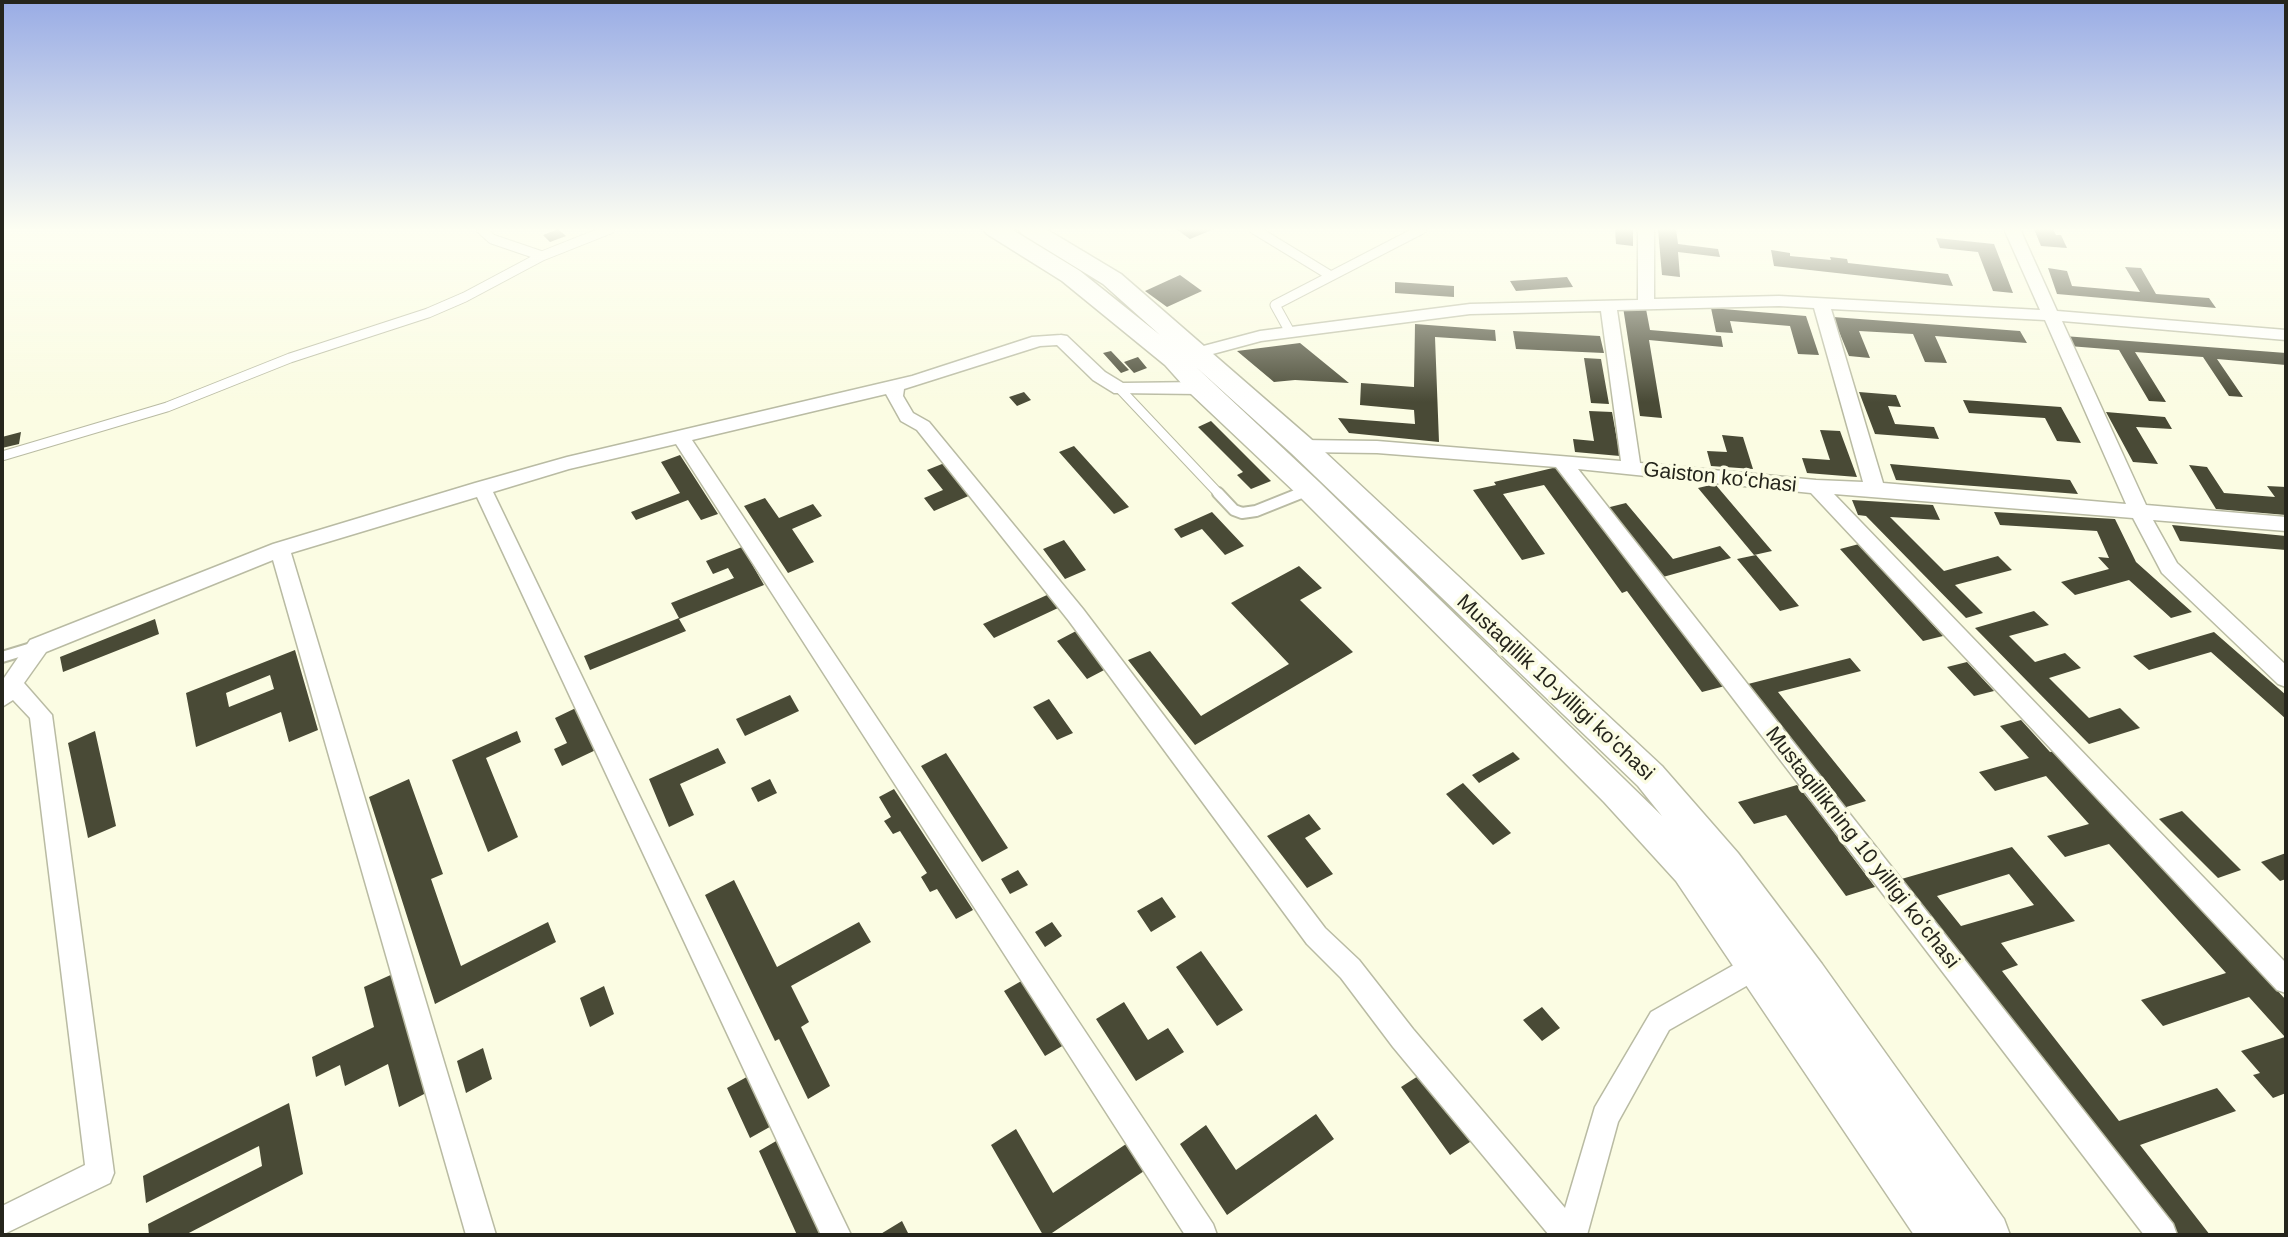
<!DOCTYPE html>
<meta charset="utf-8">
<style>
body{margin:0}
#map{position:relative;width:2288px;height:1237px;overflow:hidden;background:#fbfce3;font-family:Helvetica,sans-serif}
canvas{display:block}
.frame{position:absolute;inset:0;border:4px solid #25251c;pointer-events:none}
</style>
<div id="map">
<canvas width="2288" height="1237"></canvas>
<div class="frame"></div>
</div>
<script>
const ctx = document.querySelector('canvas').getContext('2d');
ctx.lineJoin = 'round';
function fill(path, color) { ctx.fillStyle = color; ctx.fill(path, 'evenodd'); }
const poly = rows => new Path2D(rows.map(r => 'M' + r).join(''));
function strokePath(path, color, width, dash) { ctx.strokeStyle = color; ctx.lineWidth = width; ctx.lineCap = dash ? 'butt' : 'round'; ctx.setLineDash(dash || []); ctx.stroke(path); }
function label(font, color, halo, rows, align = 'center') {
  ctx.font = font + ' Helvetica,sans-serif'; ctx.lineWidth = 7; ctx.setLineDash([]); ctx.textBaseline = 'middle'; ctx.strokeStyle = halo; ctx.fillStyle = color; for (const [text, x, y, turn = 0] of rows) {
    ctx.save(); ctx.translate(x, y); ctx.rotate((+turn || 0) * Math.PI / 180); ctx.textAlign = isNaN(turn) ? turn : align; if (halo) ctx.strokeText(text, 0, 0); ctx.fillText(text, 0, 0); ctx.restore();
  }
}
const building = poly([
 [558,229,566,236,550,242,543,235],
 [1176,229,1214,229,1190,239],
 [1615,229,1633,229,1633,246,1616,244],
 [1658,229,1676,229,1678,244,1718,249,1720,257,1678,252,1680,277,1662,275],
 [2034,229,2053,229,2056,235,2061,235,2067,248,2041,246],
 [1936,238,1994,244,2013,293,1993,291,1978,252,1940,248],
 [1771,250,1790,253,1790,256,1831,260,1830,257,1847,259,1848,263,1948,274,1953,286,1774,266],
 [2125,267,2141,268,2156,294,2209,298,2216,308,2057,294,2048,268,2067,271,2072,286,2140,292],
 [1180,275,1202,291,1167,307,1145,291],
 [1567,277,1573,287,1516,291,1510,281],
 [1395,282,1454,286,1454,297,1395,293],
 [1623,307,1646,309,1650,330,1721,336,1723,347,1649,340,1662,418,1640,416],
 [1711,308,1806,316,1819,355,1798,354,1790,326,1730,321,1733,333,1716,332],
 [1833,317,2020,331,2027,343,1935,336,1947,363,1925,362,1913,334,1859,331,1870,358,1849,356],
 [1415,324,1495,330,1496,341,1435,337,1439,442,1349,433,1338,418,1415,424,1414,410,1360,405,1361,383,1414,387],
 [1513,331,1600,336,1604,353,1516,349],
 [2064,336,2286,353,2286,365,2217,359,2243,397,2229,396,2203,357,2135,352,2166,402,2149,401,2119,350,2069,346],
 [1300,343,1349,383,1295,380,1274,382,1237,351],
 [1111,351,1129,370,1121,373,1103,353],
 [1138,357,1147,368,1134,373,1124,362],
 [1584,358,1601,359,1609,404,1591,403],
 [1024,392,1031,400,1017,406,1009,397],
 [1859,392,1896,395,1901,407,1888,406,1895,424,1934,427,1939,439,1875,434],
 [1963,400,2061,407,2081,443,2057,441,2045,418,1969,413],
 [1589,411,1612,412,1620,456,1575,452,1573,439,1594,441],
 [2106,412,2165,417,2172,429,2136,427,2158,464,2133,462],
 [1211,421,1271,481,1251,489,1237,475,1243,472,1198,427],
 [1820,430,1840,431,1857,477,1807,473,1802,458,1830,460],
 [21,432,19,444,2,448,2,437],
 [1722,435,1743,437,1753,469,1711,466,1707,451,1727,452],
 [1074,446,1129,507,1114,514,1059,452],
 [680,455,718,514,701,520,688,500,636,520,631,512,680,493,661,462],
 [947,462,973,494,934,511,924,498,943,490,927,470],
 [1890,464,2070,480,2078,494,1896,480],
 [2189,465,2207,467,2224,493,2275,497,2267,486,2286,487,2286,515,2216,509],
 [1557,467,1725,686,1702,692,1627,591,1622,593,1544,485,1503,494,1545,554,1522,560,1473,490,1496,485,1494,482],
 [1715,484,1772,551,1754,555,1698,488],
 [765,498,779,518,813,504,822,516,792,529,814,562,788,573,744,506],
 [1852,500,1933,505,1940,520,1890,517,1944,571,1998,556,2012,570,1955,585,1983,613,1966,618,1866,516,1858,515],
 [1626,503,1673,559,1720,546,1731,558,1663,577,1606,508],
 [1212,512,1244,546,1225,555,1202,529,1181,538,1174,529],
 [1994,512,2115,519,2136,562,2192,612,2171,618,2129,580,2075,595,2061,582,2109,569,2098,557,2109,558,2097,531,2000,525],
 [2172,525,2286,536,2286,550,2180,541],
 [1064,540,1086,570,1065,579,1043,549],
 [1859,544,1943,636,1923,641,1840,549],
 [742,547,764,585,679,619,686,631,590,670,584,656,679,618,671,603,734,578,728,568,713,574,706,561],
 [1756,555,1799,606,1780,611,1737,559],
 [1299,566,1322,588,1300,600,1353,652,1195,745,1128,660,1150,651,1201,716,1289,664,1231,603],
 [1047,595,1058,608,994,638,983,624],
 [2034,611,2049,625,2009,636,2035,662,2065,653,2081,668,2049,678,2089,718,2120,708,2140,728,2089,744,1975,628],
 [155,619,159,634,63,672,60,657],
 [1078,630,1108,668,1087,679,1057,641],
 [2214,632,2286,695,2286,719,2211,652,2149,670,2133,656],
 [295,650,318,730,289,742,281,712,196,747,186,693],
 [270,675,274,689,229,707,226,693],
 [1850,658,1861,671,1778,692,1866,801,1843,808,1748,684],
 [1967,662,1994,691,1974,696,1947,667],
 [790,695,799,711,745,736,736,719],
 [1049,699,1073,733,1057,740,1033,707],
 [580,706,600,748,562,766,554,749,567,743,555,718],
 [2021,720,2050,752,2056,751,2286,1000,2286,1093,2273,1098,2253,1075,2260,1073,2241,1051,2285,1037,2249,997,2163,1026,2141,1000,2226,973,2109,844,2065,857,2047,836,2089,824,2046,776,1995,791,1979,772,2029,758,2000,726],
 [95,731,116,826,88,838,68,743],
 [517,731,521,742,486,758,518,837,488,852,452,760],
 [718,748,726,763,680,784,694,815,669,827,649,779],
 [1513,752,1520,759,1479,783,1472,775],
 [946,753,1008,848,982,862,921,766],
 [409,779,443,874,431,879,461,966,548,922,556,942,435,1004,369,797],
 [770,779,777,793,758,802,751,788],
 [1463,783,1511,833,1493,845,1446,794],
 [1797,785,1814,806,1875,887,1846,896,1786,815,1754,824,1738,802],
 [894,789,973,910,956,919,937,889,930,892,921,877,927,873,900,831,893,834,884,821,891,817,879,797],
 [2182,811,2241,870,2218,878,2159,819],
 [1309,814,1321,829,1305,838,1333,874,1307,888,1267,836],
 [2012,847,2075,921,2001,943,2018,965,2002,971,2119,1121,2217,1088,2236,1111,2140,1145,2210,1235,2172,1235,1898,880],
 [2009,874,2034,905,1961,926,1937,896],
 [2286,853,2286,879,2280,881,2261,862],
 [1018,870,1028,885,1010,894,1001,879],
 [734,880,777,967,859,922,871,942,791,986,809,1022,801,1027,830,1086,808,1099,779,1039,775,1041,705,895],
 [1162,897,1176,917,1151,932,1137,911],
 [1052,922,1062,936,1045,947,1035,932],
 [1201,951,1243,1010,1217,1026,1176,967],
 [395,973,426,1093,399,1107,388,1064,345,1086,340,1065,316,1077,312,1057,374,1027,364,987],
 [1023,980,1064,1045,1045,1056,1004,991],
 [604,986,614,1014,590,1027,580,998],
 [1124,1002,1148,1040,1168,1028,1184,1052,1136,1081,1096,1019],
 [1542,1007,1560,1028,1542,1041,1523,1020],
 [483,1048,492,1079,466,1093,457,1061],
 [1426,1071,1476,1138,1450,1155,1401,1087],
 [752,1074,775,1124,750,1138,727,1088],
 [289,1103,303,1174,185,1235,149,1235,148,1224,262,1166,259,1146,146,1203,143,1176],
 [1316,1114,1334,1139,1227,1215,1180,1144,1206,1125,1236,1170],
 [1016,1129,1053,1193,1132,1140,1150,1167,1049,1235,1043,1235,991,1145],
 [783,1137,828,1235,797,1235,759,1151],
 [902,1221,909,1235,879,1235]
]);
const laneFar1 = poly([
 [481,229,492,239,542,256],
 [1254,229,1331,276],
 [1290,332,1275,305,1422,229],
 [1120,389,1220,495],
 [2,456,167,407,290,358,428,313,465,297,542,256,610,229],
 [1296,495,1308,490]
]);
const lane = poly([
 [1218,493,1234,510,1242,513,1256,511,1301,493],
 [2,657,35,647]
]);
const street = poly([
 [1638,229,1654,229,1654,299,1779,296,2040,310,2004,229,2020,229,2057,311,2286,330,2286,340,2062,321,2146,505,2286,517,2286,531,2153,520,2177,563,2286,665,2286,687,2278,684,2162,573,2133,518,1834,494,2286,963,2286,993,2277,990,1811,493,1578,469,2173,1224,2177,1235,2144,1235,1556,467,1377,453,1301,452,1294,450,1292,446,1294,442,1301,440,1377,441,1621,461,1601,311,1470,314,1261,341,1183,362,1174,357,1177,353,1260,331,1470,304,1638,300,1638,229],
 [1779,306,1814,308,1863,482,1816,480,1640,463,1617,310,1779,306],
 [1831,309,2045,320,2126,504,1883,483,1831,309],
 [1061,335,1067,336,1105,372,1123,383,1200,382,1209,388,1200,394,1114,393,1093,380,1057,345,1040,346,904,389,903,396,913,413,929,422,1083,609,1325,928,1359,960,1413,1029,1565,1208,1595,1107,1651,1012,1746,958,1755,955,1764,958,1768,967,1764,976,1669,1030,1618,1122,1587,1235,1549,1235,1393,1047,1341,978,1307,944,1069,621,917,430,901,421,886,394,692,440,1213,1224,1217,1235,1185,1235,676,444,569,469,493,492,851,1235,821,1235,477,497,291,553,496,1235,466,1235,273,560,46,652,24,683,52,715,114,1173,110,1183,2,1235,2,1206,85,1165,30,718,13,700,2,707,2,681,30,640,273,544,475,483,567,457,912,376,1032,337,1061,335]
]);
const secondary = poly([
 [983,229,1011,229,1080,271,1160,335,1103,284,1022,234,1018,229,1046,229,1121,274,1311,439,1662,766,1738,853,1822,964,2004,1219,2010,1235,1914,1235,1676,881,1604,802,1299,496,1191,394,1165,365,1062,281,987,234,983,229],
 [1195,366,1291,453,1638,786,1662,816,1319,482,1195,366]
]);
const streetNames = [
 ["Gaiston koʻchasi",1720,478,6],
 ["Mustaqillik 10-yilligi ko'chasi",1555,688,43],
 ["Mustaqillikning 10 yilligi koʻchasi",1862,848,52]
];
fill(building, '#494a36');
strokePath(laneFar1, '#b9bba3', 11);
strokePath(lane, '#b9bba3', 14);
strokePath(street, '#b9bba3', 3);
strokePath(secondary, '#b9bba3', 3);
strokePath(laneFar1, '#fff', 9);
strokePath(lane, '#fff', 10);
fill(street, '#fff');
fill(secondary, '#fff');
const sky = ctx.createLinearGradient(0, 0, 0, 402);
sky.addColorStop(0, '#99ace5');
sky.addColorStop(0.57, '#fdfef2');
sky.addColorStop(1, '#fdfef200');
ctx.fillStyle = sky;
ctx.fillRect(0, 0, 2288, 402);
label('21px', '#25251c', '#fbfce3', streetNames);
</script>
